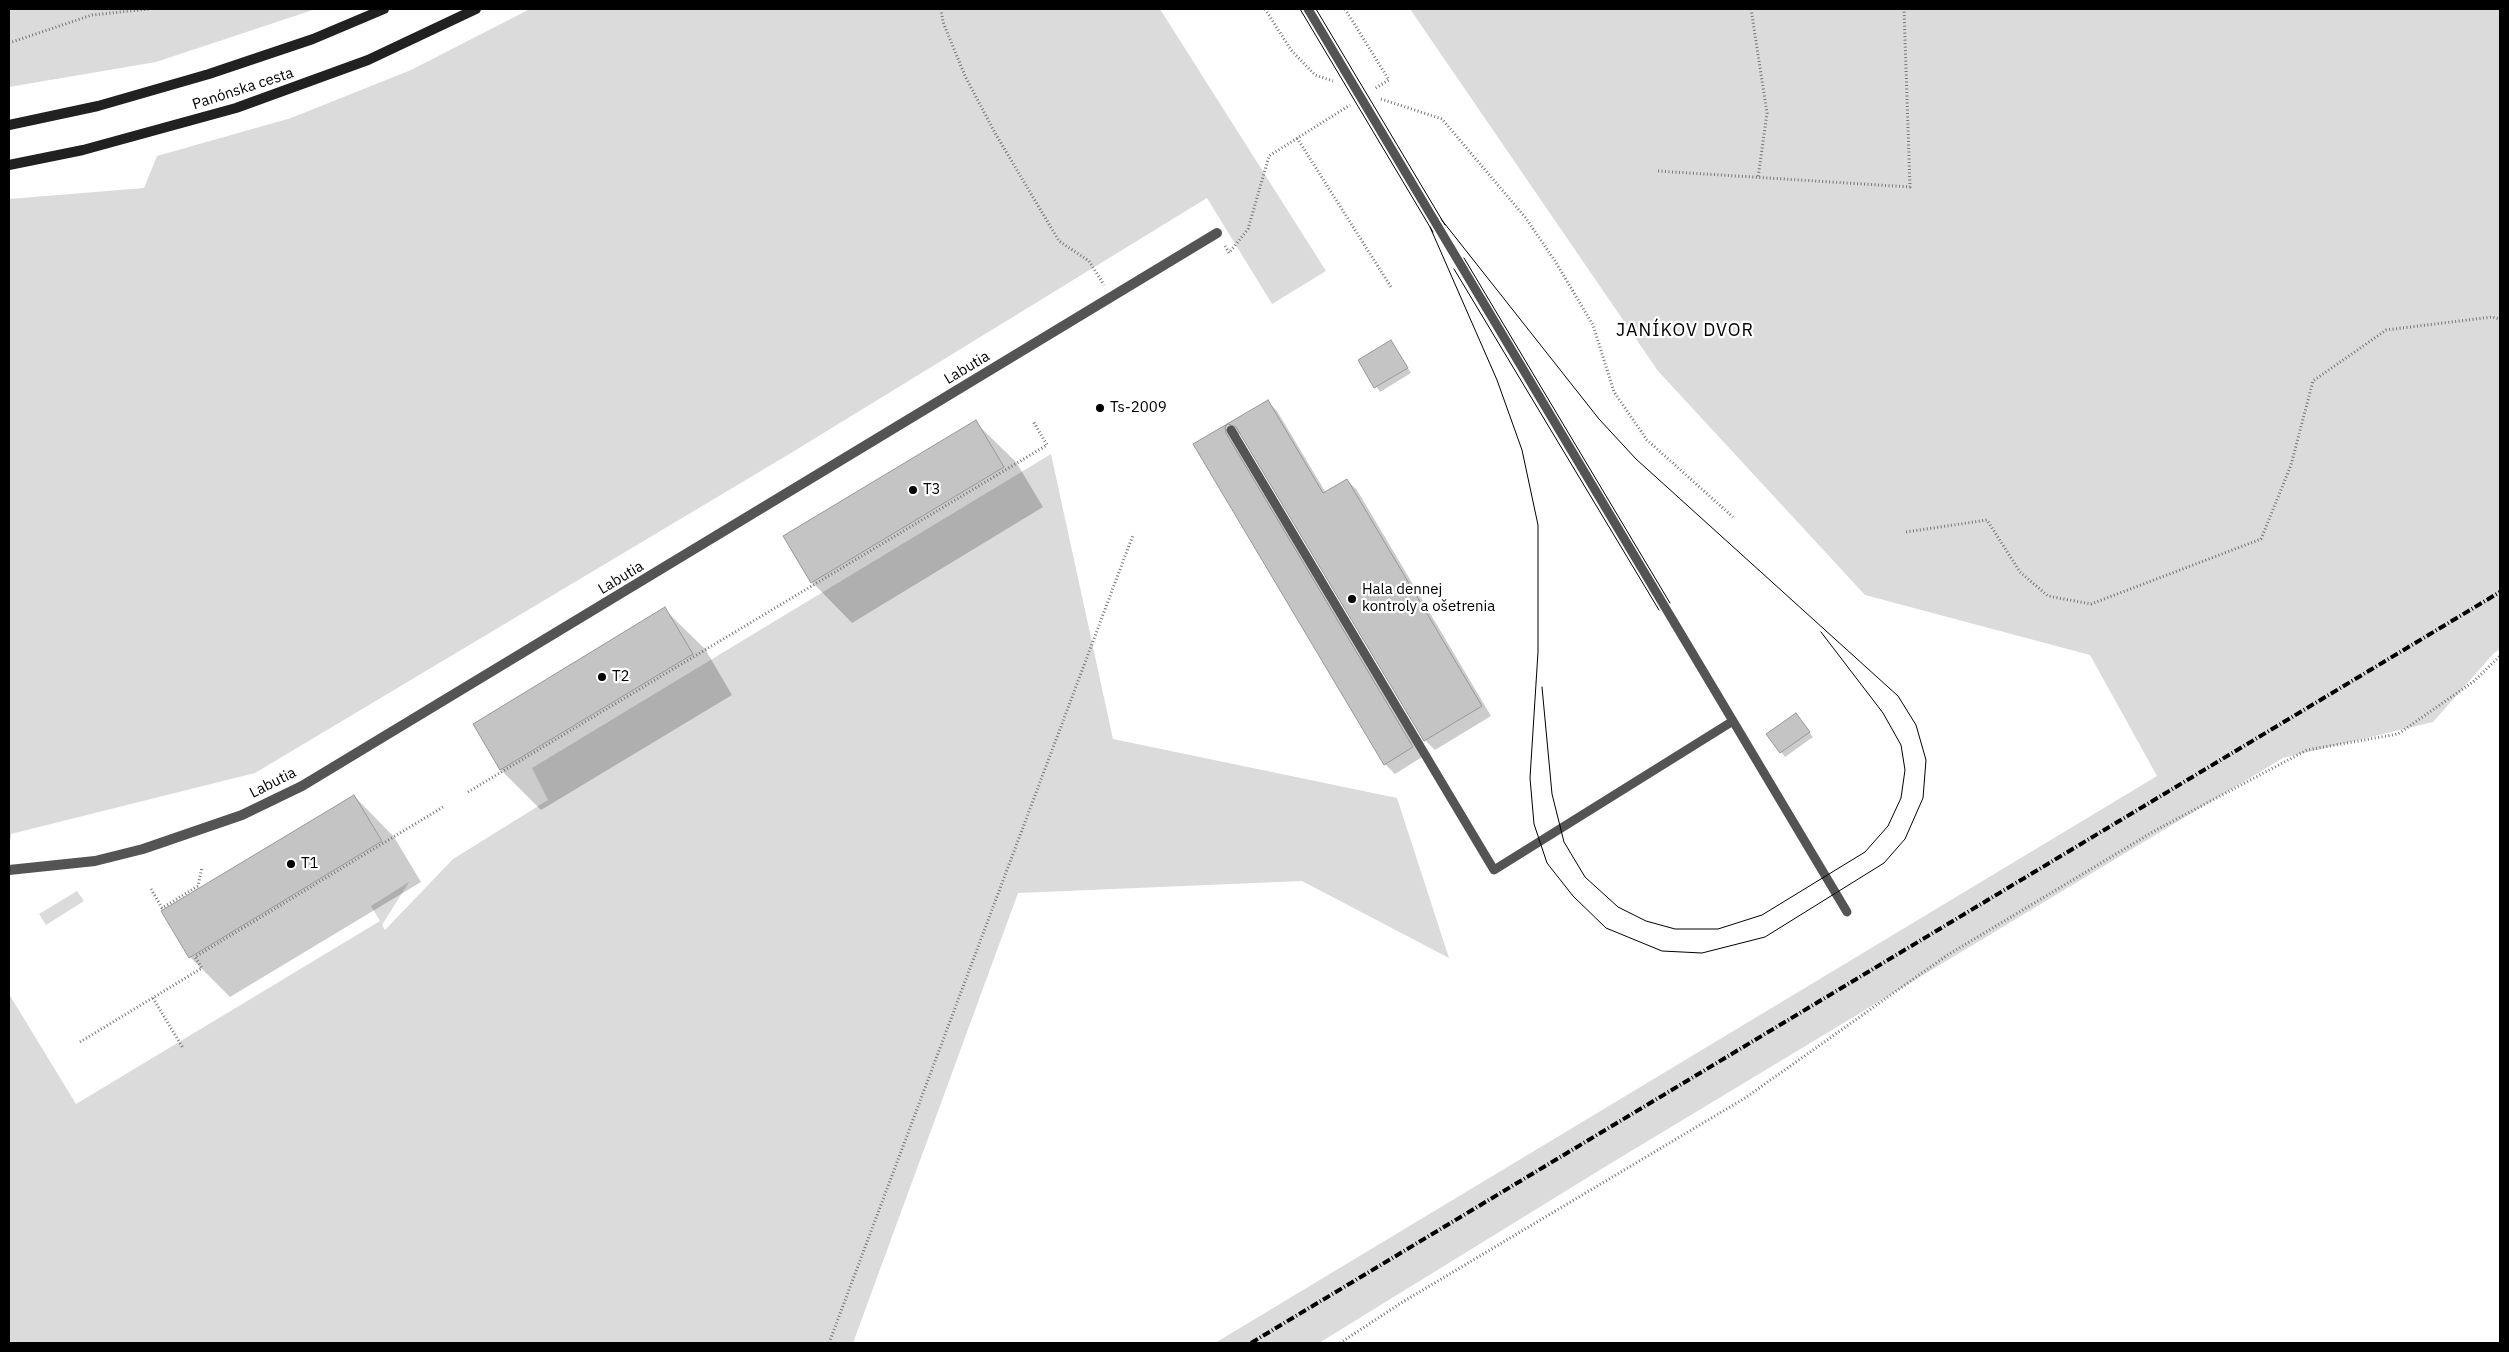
<!DOCTYPE html>
<meta charset="utf-8">
<style>
body{margin:0}
#map{position:relative;width:2509px;height:1352px;overflow:hidden;background:#fff;font-family:"IBM Plex Sans",sans-serif}
canvas{display:block}
.frame{position:absolute;inset:0;border:10px solid #000;pointer-events:none}
</style>
<div id="map">
<canvas width="2509" height="1352"></canvas>
<div class="frame"></div>
</div>
<script>
const ctx = document.querySelector('canvas').getContext('2d');
ctx.lineJoin = 'round';
function fill(path, color) { ctx.fillStyle = color; ctx.fill(path, 'evenodd'); }
const poly = rows => new Path2D(rows.map(r => 'M' + r).join(''));
function strokePath(path, color, width, dash) { ctx.strokeStyle = color; ctx.lineWidth = width; ctx.lineCap = dash ? 'butt' : 'round'; ctx.setLineDash(dash || []); ctx.stroke(path); }
function label(font, color, halo, rows, align = 'center') {
  ctx.font = font + ' "IBM Plex Sans",sans-serif'; ctx.lineWidth = 4.5; ctx.setLineDash([]); ctx.textBaseline = 'middle'; ctx.strokeStyle = halo; ctx.fillStyle = color; for (const [text, x, y, turn = 0] of rows) {
    ctx.save(); ctx.translate(x, y); ctx.rotate((+turn || 0) * Math.PI / 180); ctx.textAlign = isNaN(turn) ? turn : align; if (halo) ctx.strokeText(text, 0, 0); ctx.fillText(text, 0, 0); ctx.restore();
  }
}
const green = poly([
 [9,9,316,9,156,62,9,87],
 [530,9,1160,9,1326,271,1272,304,1207,198,791,453,255,773,11,834,9,851,9,199,144,188,157,156,291,118,411,70],
 [1410,9,2500,9,2500,649,2494,653,2433,722,2283,758,1608,1165,1319,1343,1215,1343,2157,776,2090,655,1865,595,1658,371],
 [1051,454,1113,739,1397,798,1449,958,1302,881,1018,893,853,1343,9,1343,9,994,76,1104,380,921,371,906,409,882,382,925,385,930,453,859,548,800,532,768],
 [77,891,84,901,46,925,39,914]
]);
const shadow = poly([
 [1391,342,1411,373,1380,392,1359,361],
 [1267,401,1277,411,1326,493,1347,480,1357,490,1491,716,1435,750,1425,740,1243,435,1238,434,1235,437,1422,757,1395,774,1385,764,1195,445],
 [975,422,1016,462,1043,507,852,623,812,582],
 [664,609,705,649,732,695,541,810,501,770,474,724],
 [1796,715,1813,737,1785,757,1768,734],
 [354,796,394,837,421,882,230,997,190,957]
]);
const building = poly([
 [1391,340,1408,368,1374,388,1358,360,1391,340],
 [1268,400,1323,493,1347,479,1482,706,1424,741,1236,427,1228,424,1225,427,1226,433,1413,747,1384,765,1193,444,1268,400],
 [976,420,1004,467,811,583,783,536,976,420],
 [665,607,693,654,500,770,473,724,665,607],
 [1796,713,1810,732,1780,753,1766,734,1796,713],
 [354,795,382,841,189,958,161,911,354,795]
]);
const path = poly([
 [941,9,943,22,965,76,995,133,1059,241,1089,261,1104,285],
 [1265,9,1291,50,1315,75,1333,81],
 [1345,9,1389,80,1374,89],
 [1751,9,1767,113,1758,178],
 [9,43,92,15,149,9],
 [1381,99,1442,119,1525,217,1555,261,1593,325,1614,392,1647,440,1733,517],
 [1297,138,1391,287],
 [1658,171,1910,187,1904,9],
 [1225,246,1229,253,1248,229,1269,156,1350,105],
 [1906,532,1987,520,2020,572,2048,596,2091,604,2261,539,2291,465,2313,381,2386,330,2492,317,2500,319],
 [468,792,1047,445,1033,421],
 [151,889,162,908,198,886,202,867],
 [153,998,183,1048],
 [80,1042,202,968,195,957,443,807],
 [829,1343,1133,535],
 [1340,1343,1401,1303,1745,1098,1946,956,2156,830,2307,750,2398,734,2473,682,2500,656]
]);
const service = poly([
 [1308,9,1847,912],
 [1231,430,1494,870,1733,721]
]);
const minor = poly([
 [9,870,95,861,143,849,242,815,302,786,1217,233]
]);
const secondary = poly([
 [9,125,98,106,209,74,313,39,384,9],
 [9,165,83,150,236,108,368,60,476,9]
]);
const tram = poly([
 [1300,9,1433,232],
 [1316,9,1445,225],
 [1430,227,1497,380,1522,450,1538,525,1538,652,1530,778,1534,824,1547,863,1573,896,1606,928,1662,951,1702,953,1765,937,1884,863,1905,839,1923,798,1926,760,1916,725,1898,696,1636,459,1599,419,1441,219],
 [1464,258,1670,603],
 [1454,269,1659,610],
 [1542,687,1552,794,1564,842,1585,877,1618,907,1646,921,1675,929,1718,929,1762,915,1865,852,1888,826,1901,798,1905,770,1901,745,1883,713,1821,632]
]);
const rail = poly([
 [1251,1343,2500,592]
]);
const markers = [
 [1100,408,5,"#000"],
 [913,490,5,"#000"],
 [1352,599,5,"#000"],
 [602,677,5,"#000"],
 [291,864,5,"#000"]
];
const streetNames = [
 ["Panónska cesta",243,89,-18],
 ["Labutia",967,368,-31],
 ["Labutia",621,578,-31],
 ["Labutia",273,783,-27]
];
const poiNames = [
 ["Ts-2009",1110,408],
 ["T3",923,490],
 ["Hala dennej",1362,590],
 ["kontroly a ošetrenia",1362,607],
 ["T2",612,677],
 ["T1",301,864]
];
const quarterNames = [
 ["JANÍKOV DVOR",1685,331]
];
fill(green, '#dbdbdb');
fill(shadow, '#0003');
fill(building, '#c4c4c4');
strokePath(building, '#989898', 1);
strokePath(path, '#767676', 3, [1, 2.5]);
strokePath(service, '#545454', 9);
strokePath(minor, '#545454', 10);
strokePath(secondary, '#212121', 10);
strokePath(tram, '#000', 1);
strokePath(rail, '#000', 4, [8, 2.5, 1, 2.5]);
for (const [x, y, r, color] of markers) { const dot = new Path2D(); dot.arc(x, y, r, 0, 2 * Math.PI); ctx.fillStyle = color; ctx.fill(dot); strokePath(dot, '#fff', 2); }
label('15px', '#000', '#fff', streetNames);
label('15px', '#000', '#fff', poiNames, 'left');
ctx.letterSpacing = '1px';
label('18px', '#000', '#fff', quarterNames);
ctx.letterSpacing = '0px';
</script>
